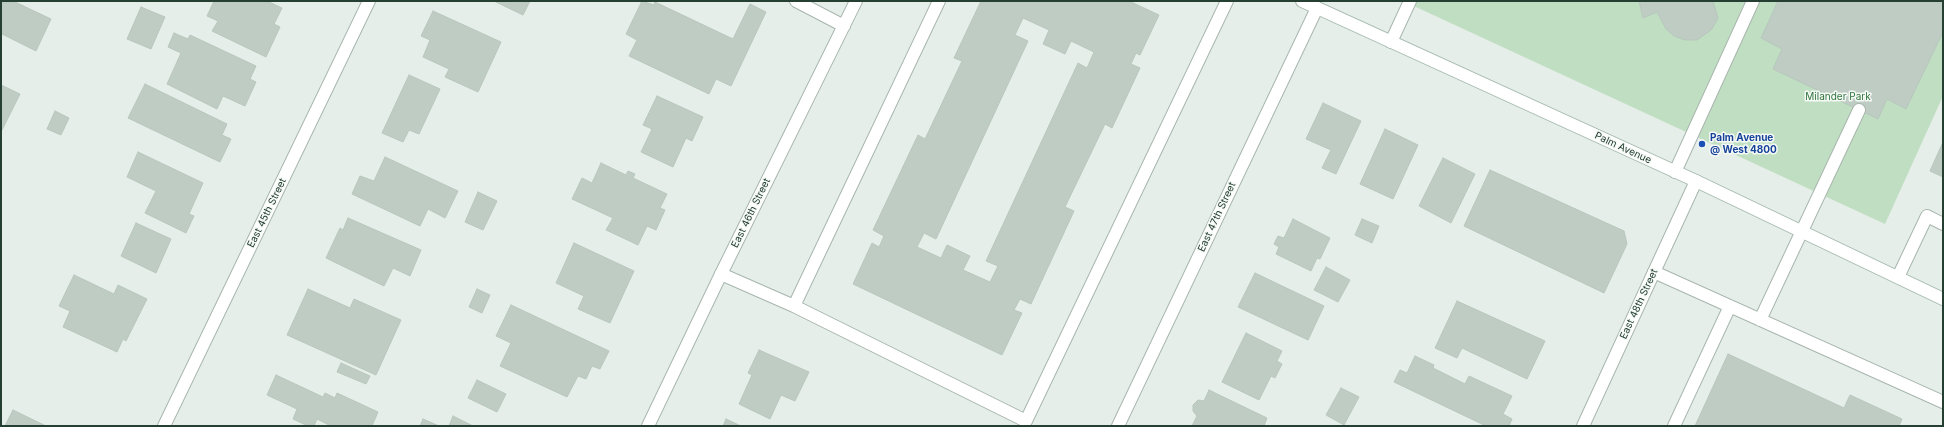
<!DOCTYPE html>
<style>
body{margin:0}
#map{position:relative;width:1944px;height:427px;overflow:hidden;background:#e5eee8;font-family:Inter,sans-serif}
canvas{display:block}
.frame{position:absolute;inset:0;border:2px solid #253f32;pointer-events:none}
</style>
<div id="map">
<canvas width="1944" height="427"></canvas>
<div class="frame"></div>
</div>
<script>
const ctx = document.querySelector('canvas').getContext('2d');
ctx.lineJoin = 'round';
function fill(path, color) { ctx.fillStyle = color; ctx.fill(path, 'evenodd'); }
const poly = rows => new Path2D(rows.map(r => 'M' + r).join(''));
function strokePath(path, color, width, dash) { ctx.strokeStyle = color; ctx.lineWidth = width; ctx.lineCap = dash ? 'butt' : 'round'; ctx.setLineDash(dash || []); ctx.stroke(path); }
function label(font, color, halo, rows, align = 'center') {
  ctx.font = font + ' Inter,sans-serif'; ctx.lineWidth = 3; ctx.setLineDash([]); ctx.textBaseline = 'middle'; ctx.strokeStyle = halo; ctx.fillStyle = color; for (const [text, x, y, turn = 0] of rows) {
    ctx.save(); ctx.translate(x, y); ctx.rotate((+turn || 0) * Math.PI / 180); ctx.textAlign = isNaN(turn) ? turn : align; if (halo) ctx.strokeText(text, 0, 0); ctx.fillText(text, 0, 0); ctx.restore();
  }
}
const green = poly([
 [1403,1,1943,1,1943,96,1885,224]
]);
const building = poly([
 [1,1,13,1,51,19,36,51,2,34,1,36,1,1],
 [214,1,267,1,282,8,274,24,280,27,266,57,212,31,218,21,207,16,214,1],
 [494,1,530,1,523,15,494,1],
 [642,1,654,5,655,2,733,39,750,4,766,12,731,86,716,79,709,94,629,56,637,40,626,34,642,1],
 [981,1,1129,1,1159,15,1140,55,1136,53,1131,64,1140,68,1112,128,1105,124,1065,207,1074,211,1031,304,1020,299,1014,310,1022,313,1002,355,853,284,872,243,879,247,884,236,873,230,918,135,925,139,962,61,954,58,981,1],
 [1023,18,1049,30,1043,44,1065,54,1071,41,1094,52,1087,68,1078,63,986,261,998,266,990,282,963,270,970,256,947,245,941,258,917,247,924,233,936,239,1028,41,1015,35,1023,18],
 [1639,1,1713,1,1718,18,1712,29,1707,33,1697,40,1685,40,1674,36,1666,29,1657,12,1643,18,1639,1],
 [1778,1,1943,1,1943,32,1906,109,1887,99,1878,119,1773,69,1782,49,1761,38,1778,1],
 [141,7,165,17,151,49,127,39,141,7],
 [433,11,501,42,478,92,445,77,449,69,423,57,430,40,421,36,433,11],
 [174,33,188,39,190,35,256,66,250,79,256,82,245,106,223,96,217,109,167,84,181,53,168,47,174,33],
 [409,75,440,89,419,134,409,130,403,142,382,133,409,75],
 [145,84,227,124,222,135,231,139,220,162,128,118,145,84],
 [1,85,20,94,1,132,1,85],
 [657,96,703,117,692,141,686,138,673,167,641,152,652,129,643,125,657,96],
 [1323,103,1361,121,1336,174,1322,168,1331,150,1306,139,1323,103],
 [55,111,69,118,61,135,47,129,55,111],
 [1385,129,1418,145,1393,199,1360,184,1385,129],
 [1943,142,1943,177,1930,171,1943,142],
 [138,152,203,183,189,214,194,216,186,233,145,213,156,191,127,177,138,152],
 [385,157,458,191,445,218,428,209,420,226,352,194,360,176,374,181,385,157],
 [1443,158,1475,174,1451,223,1419,206,1443,158],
 [601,163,626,175,628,171,635,174,633,178,667,194,660,208,665,210,656,230,647,226,638,245,606,230,613,218,572,199,582,178,592,183,601,163],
 [1490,170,1624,231,1627,244,1604,293,1464,226,1490,170],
 [478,192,497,201,483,230,465,222,478,192],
 [348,218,421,250,410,276,393,268,384,286,326,258,340,228,343,230,348,218],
 [1293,219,1330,238,1320,259,1317,258,1311,271,1276,254,1279,247,1274,244,1278,236,1284,238,1293,219],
 [1362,219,1379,226,1372,243,1355,235,1362,219],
 [136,223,171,239,156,273,121,256,136,223],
 [574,243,634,271,610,323,578,309,584,296,556,283,574,243],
 [1326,267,1350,280,1338,302,1314,290,1326,267],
 [1255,273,1324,306,1308,340,1238,307,1255,273],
 [74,275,114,294,118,285,147,299,126,341,123,339,117,352,63,327,70,311,59,306,74,275],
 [308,289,350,308,354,299,401,320,376,375,287,335,308,289],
 [477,289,490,295,482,313,469,307,477,289],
 [1457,301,1545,341,1527,379,1462,348,1457,358,1435,348,1457,301],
 [511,305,609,351,600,369,592,366,586,379,578,376,567,397,500,366,511,343,496,336,511,305],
 [1246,333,1282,351,1277,361,1282,364,1275,378,1271,376,1259,400,1222,382,1246,333],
 [759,350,809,372,795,401,781,395,770,419,739,404,752,375,748,373,759,350],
 [1728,354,1844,408,1850,395,1902,419,1899,426,1695,426,1728,354],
 [1415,356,1434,365,1433,368,1465,384,1469,376,1512,396,1503,414,1512,419,1509,426,1486,426,1394,382,1400,370,1407,373,1415,356],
 [341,363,370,376,366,384,337,372,341,363],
 [276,375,323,397,325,393,335,398,337,393,378,412,372,426,331,426,317,419,314,426,308,426,293,419,297,409,267,395,276,375],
 [477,380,506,394,497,412,468,398,477,380],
 [1341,388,1359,397,1344,425,1326,415,1341,388],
 [1209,390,1267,418,1264,426,1192,426,1197,416,1193,411,1193,405,1198,400,1204,401,1209,390],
 [13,410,46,426,5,426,13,410],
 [453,416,473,426,449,426,453,416],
 [423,419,439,426,420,426,423,419],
 [726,419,741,426,723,426,726,419]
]);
const service = poly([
 [796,1,844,26],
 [939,1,794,306,1026,421,1227,1],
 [1391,42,1410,1],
 [1675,172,1753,1],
 [1654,272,1943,402],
 [721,274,794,306],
 [1898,277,1927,216,1943,224],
 [1760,320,1859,110],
 [1674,426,1730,306]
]);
const minor = poly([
 [164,426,369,1],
 [648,426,721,274,856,1],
 [1118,426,1317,8],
 [1583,426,1696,181]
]);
const secondary = poly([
 [1302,1,1696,181,1943,299]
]);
const markers = [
 [1702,144,4,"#1a4fb4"]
];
const parkNames = [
 ["Milander Park",1838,97]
];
const transitNames = [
 ["Palm Avenue",1710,138],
 ["@ West 4800",1710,150]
];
const streetNames = [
 ["Palm Avenue",1623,148,25],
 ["East 45th Street",267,213,-64],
 ["East 46th Street",751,213,-64],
 ["East 47th Street",1217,217,-65],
 ["East 48th Street",1639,304,-65]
];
fill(green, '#c0dec1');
fill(building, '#beccc3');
strokePath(building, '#b8c7be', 1);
strokePath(service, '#a8b6ae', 14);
strokePath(minor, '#a8b6ae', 14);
strokePath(secondary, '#a7bcb0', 14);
strokePath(service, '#fff', 12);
strokePath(minor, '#fff', 12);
strokePath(secondary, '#fff', 12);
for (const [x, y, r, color] of markers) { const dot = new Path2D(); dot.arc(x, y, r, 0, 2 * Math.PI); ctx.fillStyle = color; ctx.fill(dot); strokePath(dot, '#f6faf7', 1.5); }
label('10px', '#31753c', '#f6faf7', parkNames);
label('bold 10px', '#164399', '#f6faf7', transitNames, 'left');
label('10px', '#253f32', '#f6faf7', streetNames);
</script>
